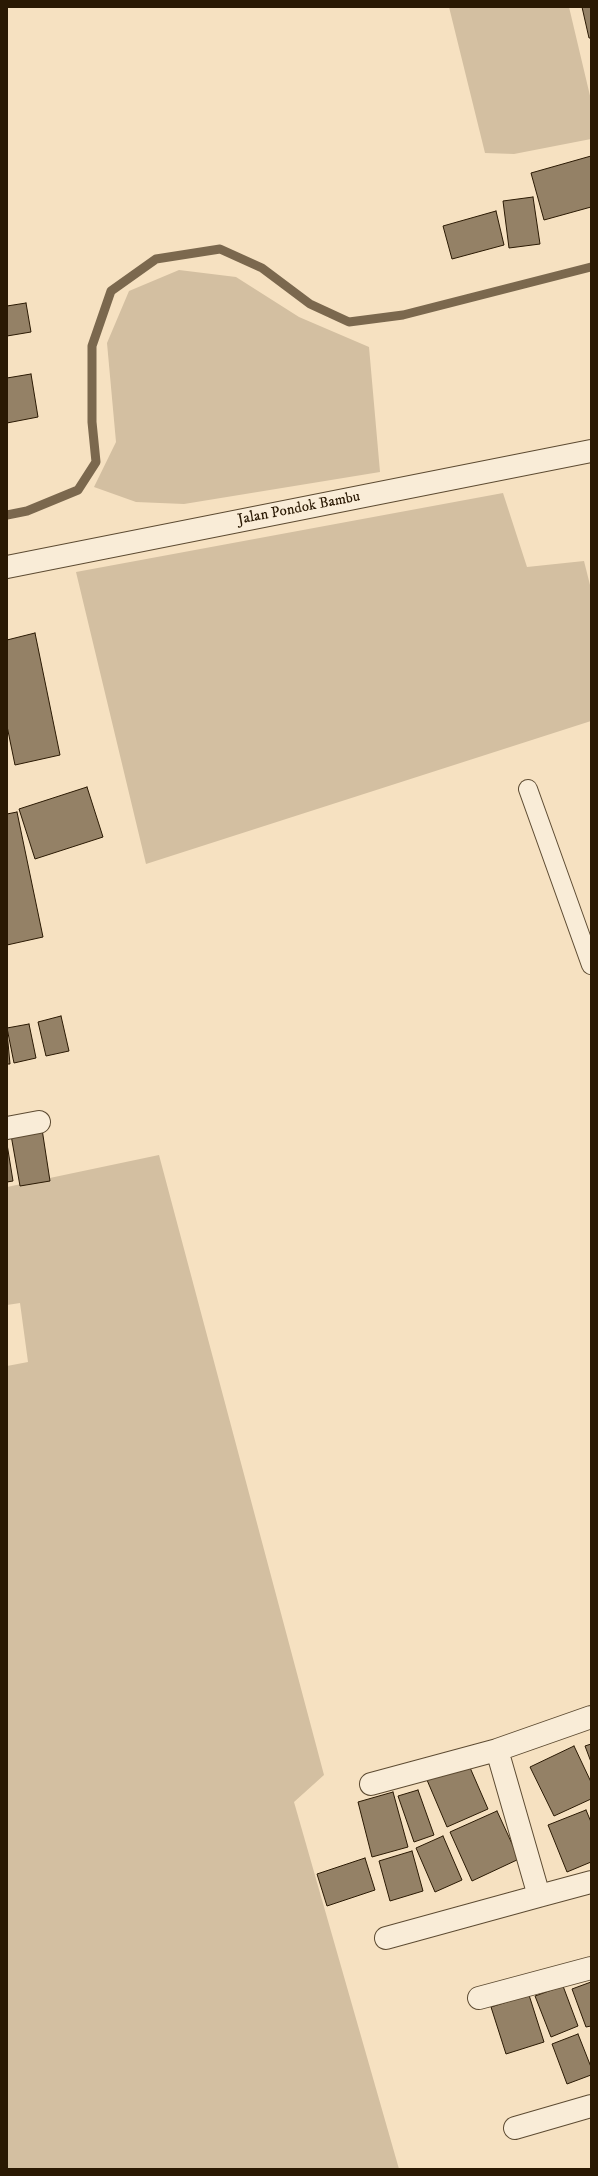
<!DOCTYPE html>
<style>
body{margin:0}
#map{position:relative;width:598px;height:2176px;overflow:hidden;background:#f6e1c1;font-family:"IM FELL DW Pica",serif}
canvas{display:block}
.frame{position:absolute;inset:0;border:8px solid #2a1903;pointer-events:none}
</style>
<div id="map">
<canvas width="598" height="2176"></canvas>
<div class="frame"></div>
</div>
<script>
const ctx = document.querySelector('canvas').getContext('2d');
ctx.lineJoin = 'round';
function fill(path, color) { ctx.fillStyle = color; ctx.fill(path, 'evenodd'); }
const poly = rows => new Path2D(rows.map(r => 'M' + r).join(''));
function strokePath(path, color, width, dash) { ctx.strokeStyle = color; ctx.lineWidth = width; ctx.lineCap = dash ? 'butt' : 'round'; ctx.setLineDash(dash || []); ctx.stroke(path); }
function label(font, color, halo, rows, align = 'center') {
  ctx.font = font + ' "IM FELL DW Pica",serif'; ctx.lineWidth = 4; ctx.setLineDash([]); ctx.textBaseline = 'middle'; ctx.strokeStyle = halo; ctx.fillStyle = color; for (const [text, x, y, turn = 0] of rows) {
    ctx.save(); ctx.translate(x, y); ctx.rotate((+turn || 0) * Math.PI / 180); ctx.textAlign = isNaN(turn) ? turn : align; if (halo) ctx.strokeText(text, 0, 0); ctx.fillText(text, 0, 0); ctx.restore();
  }
}
const green = poly([
 [449,7,569,7,591,100,591,139,514,154,485,153],
 [179,270,236,277,299,317,369,347,380,472,184,504,136,502,94,487,116,442,107,343,129,291],
 [503,493,527,567,584,561,591,589,591,721,146,864,76,572],
 [159,1155,324,1775,294,1802,399,2169,7,2169,7,1366,28,1362,20,1303,7,1305,7,1187]
]);
const stream = poly([
 [7,515,27,511,78,490,96,462,92,422,92,346,111,291,156,259,220,249,262,268,310,304,349,322,403,315,591,267]
]);
const building = poly([
 [582,7,591,7,591,38,589,38,582,7],
 [591,156,591,207,544,220,531,173,591,156],
 [533,197,540,244,509,248,503,201,533,197],
 [496,211,504,245,452,259,443,226,496,211],
 [26,303,31,332,7,336,7,306,26,303],
 [31,374,38,417,7,423,7,378,31,374],
 [35,633,60,755,15,765,7,726,7,640,35,633],
 [87,787,103,837,35,859,19,809,87,787],
 [17,812,43,937,7,945,7,814,17,812],
 [61,1016,69,1051,46,1056,38,1022,61,1016],
 [29,1024,36,1058,14,1063,7,1028,29,1024],
 [7,1032,10,1064,7,1064,7,1032],
 [42,1129,50,1181,20,1186,11,1135,42,1129],
 [7,1144,13,1181,7,1182,7,1144],
 [591,1744,591,1762,585,1746,591,1744],
 [574,1746,591,1782,591,1799,554,1816,530,1767,574,1746],
 [468,1763,488,1809,447,1827,427,1780,468,1763],
 [418,1790,434,1835,414,1842,398,1796,418,1790],
 [393,1792,408,1847,372,1857,358,1802,393,1792],
 [586,1810,591,1822,591,1862,567,1872,548,1825,586,1810],
 [497,1811,519,1859,472,1881,450,1832,497,1811],
 [443,1836,462,1880,435,1892,416,1848,443,1836],
 [412,1851,423,1891,390,1901,379,1861,412,1851],
 [365,1858,375,1890,327,1906,317,1874,365,1858],
 [591,1982,591,2026,586,2027,572,1989,591,1982],
 [563,1986,578,2026,551,2037,535,1996,563,1986],
 [529,1995,544,2042,506,2054,491,2007,529,1995],
 [578,2034,591,2067,591,2075,567,2084,552,2044,578,2034]
]);
const service = poly([
 [528,789,591,965]
]);
const minor = poly([
 [7,567,591,451],
 [7,1128,39,1122],
 [497,1750,539,1896,591,1882],
 [371,1784,497,1750,591,1717],
 [386,1938,539,1896],
 [479,1998,591,1968],
 [515,2128,591,2106]
]);
const streetNames = [
 ["Jalan Pondok Bambu",299,509,-11]
];
fill(green, '#d3bfa1');
strokePath(stream, '#7b684e', 9);
fill(building, '#948166');
strokePath(building, '#2a1903', 1);
strokePath(service, '#5d4b32', 20);
strokePath(minor, '#5d4b32', 24);
strokePath(service, '#f9ecd7', 18);
strokePath(minor, '#f9ecd7', 22);
label('15px', '#2a1903', '#f9ecd7', streetNames);
</script>
